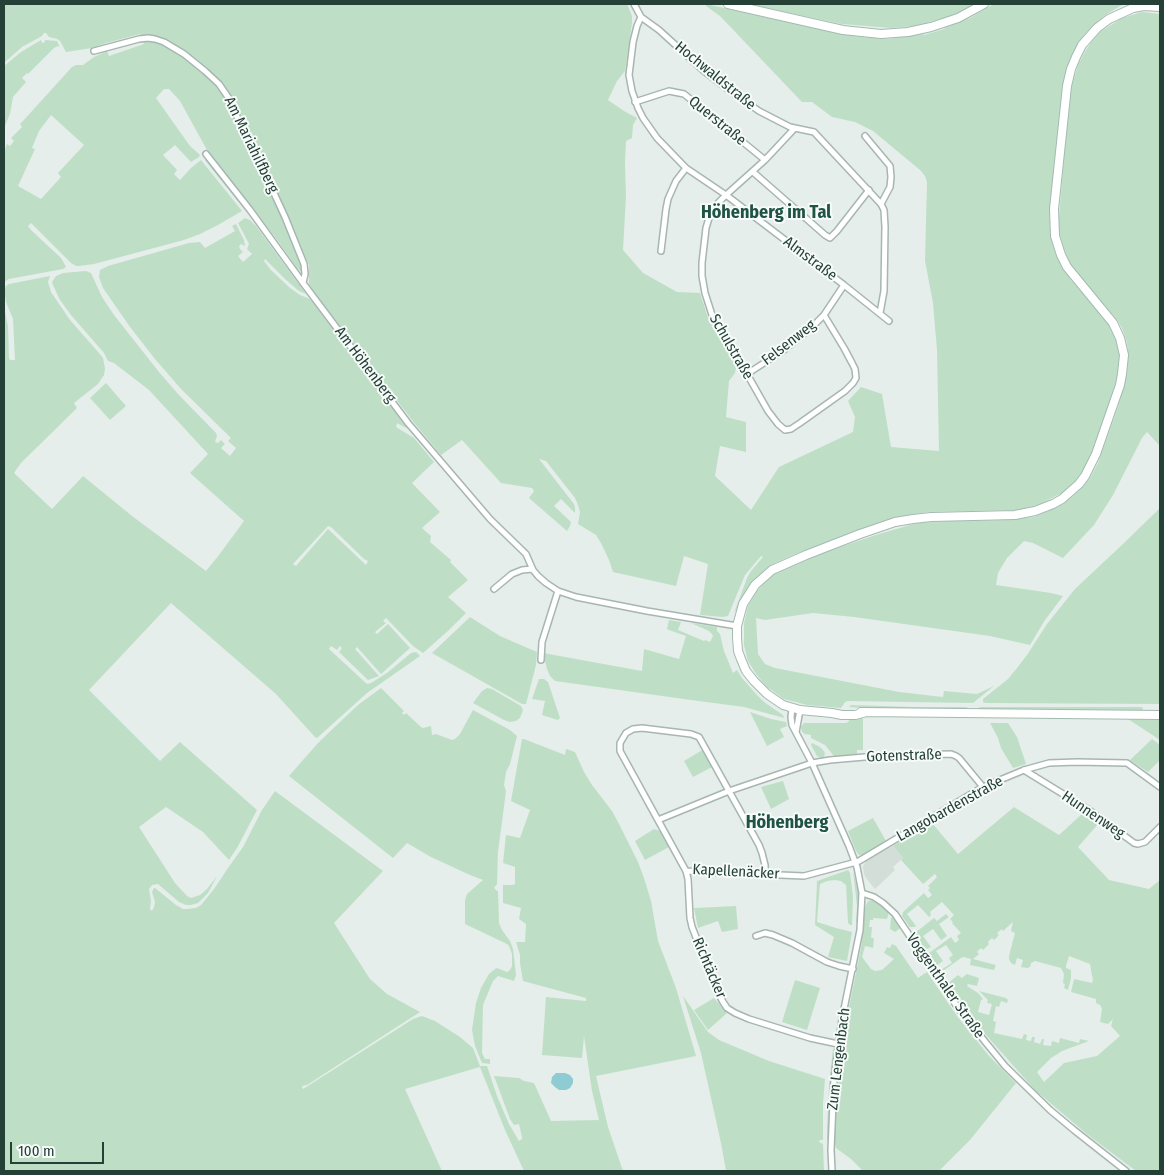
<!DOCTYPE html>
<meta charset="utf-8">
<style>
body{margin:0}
#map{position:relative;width:1164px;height:1175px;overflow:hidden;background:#e5eeea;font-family:"Fira Sans Condensed",sans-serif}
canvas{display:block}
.frame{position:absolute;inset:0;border:5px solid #244037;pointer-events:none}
.scale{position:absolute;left:10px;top:1142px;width:94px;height:22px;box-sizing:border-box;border:2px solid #244037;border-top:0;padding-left:6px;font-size:15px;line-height:18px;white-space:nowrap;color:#244037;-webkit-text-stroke:4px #f6faf8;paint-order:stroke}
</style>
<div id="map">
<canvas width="1164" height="1175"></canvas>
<div class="frame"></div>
<div class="scale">100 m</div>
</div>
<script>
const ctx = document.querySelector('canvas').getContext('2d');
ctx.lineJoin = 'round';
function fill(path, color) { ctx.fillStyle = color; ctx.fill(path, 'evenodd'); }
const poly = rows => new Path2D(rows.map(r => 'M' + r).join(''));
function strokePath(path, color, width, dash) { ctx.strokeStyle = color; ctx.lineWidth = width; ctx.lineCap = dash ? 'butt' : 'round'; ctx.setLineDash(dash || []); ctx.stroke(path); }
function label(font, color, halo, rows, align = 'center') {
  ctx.font = font + ' "Fira Sans Condensed",sans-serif'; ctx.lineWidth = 4; ctx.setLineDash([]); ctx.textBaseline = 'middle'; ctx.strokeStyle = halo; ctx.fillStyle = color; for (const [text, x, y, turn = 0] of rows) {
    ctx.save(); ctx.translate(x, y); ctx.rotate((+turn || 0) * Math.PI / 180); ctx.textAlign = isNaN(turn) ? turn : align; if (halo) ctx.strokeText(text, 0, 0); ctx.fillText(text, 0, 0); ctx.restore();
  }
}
const built = poly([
 [893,846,903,858,893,867,895,870,875,889,866,878,864,874,863,866,867,860]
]);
const green = poly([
 [4,4,627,4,632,16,632,23,625,71,617,81,608,100,624,111,637,118,633,125,632,138,626,141,625,163,626,196,623,250,643,273,677,292,700,293,709,321,735,362,736,368,735,373,729,381,726,417,746,422,746,452,720,446,715,476,751,510,779,467,853,432,855,417,848,401,861,387,882,394,891,447,939,451,937,350,933,303,925,261,927,182,925,176,920,170,873,131,855,122,832,117,812,102,802,102,720,16,706,6,706,4,836,33,862,37,887,39,922,34,924,35,944,29,946,27,970,18,994,4,1126,4,1120,6,1104,16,1085,34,1077,46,1071,59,1062,95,1050,206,1050,225,1052,242,1056,255,1062,267,1071,280,1104,317,1115,336,1119,348,1120,360,1117,378,1096,446,1081,475,1072,485,1064,492,1040,504,1019,510,927,512,908,515,858,531,793,555,775,563,767,569,752,583,743,596,736,610,734,613,747,578,751,571,763,557,761,556,745,575,728,616,723,617,700,615,708,564,684,556,676,586,613,572,609,560,601,543,596,535,578,524,580,512,578,505,575,498,546,461,539,459,574,504,575,508,575,513,561,499,554,506,571,522,570,526,567,531,529,498,534,491,532,488,501,483,462,440,441,455,415,424,312,290,309,284,309,265,289,219,285,220,302,265,303,270,301,272,297,268,278,241,207,150,180,101,169,89,164,89,156,98,190,146,200,155,199,157,191,162,175,145,163,155,177,170,174,174,180,180,191,168,201,160,242,211,218,225,200,234,184,240,94,264,79,266,76,266,71,263,31,223,28,226,31,230,61,258,66,267,63,269,9,279,4,282,4,152,7,144,10,146,14,141,11,138,22,127,20,124,22,122,72,67,76,65,83,65,94,57,107,51,109,56,144,44,140,34,106,43,92,48,66,52,60,41,57,39,49,37,46,33,44,33,42,36,22,47,4,63],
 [51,115,84,145,58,173,61,177,41,199,18,186,35,149,32,148,39,131],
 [748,4,976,4,947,18,943,18,929,22,926,24,916,26,891,28,842,24],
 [1142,12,1160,14,1160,446,1147,432,1142,438,1113,495,1094,525,1063,558,1033,543,1024,541,1007,558,998,573,996,585,1051,593,1063,596,1045,620,1030,645,990,636,854,617,813,613,765,620,756,618,758,654,765,664,775,668,899,692,943,697,944,691,977,694,994,686,973,703,848,701,845,702,841,708,807,705,784,699,777,694,766,686,756,674,748,661,744,645,744,623,748,606,757,591,773,574,778,571,819,554,879,534,917,523,949,521,1006,520,1034,517,1051,510,1066,502,1080,490,1090,478,1098,463,1118,407,1125,381,1128,362,1128,349,1126,339,1122,328,1115,317,1080,278,1071,266,1063,246,1059,232,1059,217,1069,98,1074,78,1079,63,1086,50,1092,41,1100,32,1122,18],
 [41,40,42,43,45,42,45,40,57,41,60,47,58,46,54,48,28,74,27,73,22,78,26,82,13,97,10,114,4,128,4,66,21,52],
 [207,159,245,205,243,206,237,200,211,168,205,160],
 [245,218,250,220,256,226,306,294,299,291,285,279,265,259,264,261,270,269,290,288,300,295,310,299,312,301,408,429,397,423,396,427,414,438,434,462,412,483,440,512,422,528,431,536,430,542,451,560,450,562,468,580,448,597,466,613,449,630,423,653,413,646,386,618,383,621,386,623,375,632,377,634,388,624,410,648,381,674,357,647,355,649,379,676,368,680,339,652,342,648,340,646,337,650,331,646,329,649,367,684,371,683,387,673,411,653,416,652,420,656,367,693,317,738,315,737,276,694,171,603,89,690,160,761,180,742,257,810,237,848,229,860,203,832,166,807,139,827,175,883,187,896,191,898,200,895,207,889,217,876,208,893,198,903,191,905,186,905,179,902,158,884,152,885,149,889,151,901,150,909,152,911,154,907,155,902,152,892,154,888,155,888,176,905,183,909,187,909,196,908,201,905,214,889,228,868,243,847,262,810,275,791,383,871,334,923,370,979,387,994,420,1012,307,1085,302,1086,303,1089,413,1019,422,1016,435,1021,460,1037,473,1048,480,1066,487,1066,497,1096,509,1124,519,1141,522,1139,522,1137,519,1124,514,1125,510,1119,494,1076,519,1078,524,1081,534,1083,551,1121,599,1120,592,1091,584,1036,582,1058,542,1055,546,997,586,1001,586,998,523,981,520,963,520,955,516,942,525,942,526,924,519,919,521,908,503,903,503,885,512,885,515,884,515,867,503,863,506,835,520,838,530,810,511,801,522,739,524,739,565,755,566,749,575,752,584,772,592,785,612,811,618,822,638,862,644,878,651,901,658,941,676,988,696,1056,596,1076,608,1127,623,1171,524,1171,505,1130,480,1067,405,1089,442,1171,4,1171,4,307,8,326,9,358,10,360,15,360,13,319,6,302,4,290,6,286,9,284,50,276,48,282,51,292,70,320,99,353,103,358,105,369,104,375,98,384,74,403,77,408,21,463,14,473,52,509,83,476,132,516,206,571,219,555,244,521,190,473,208,454,149,390,114,363,108,361,104,353,71,315,60,300,53,285,52,282,56,276,63,273,86,271,91,273,102,297,114,315,159,372,178,394,216,433,217,436,215,442,218,443,221,440,225,444,221,448,230,456,236,448,228,441,231,438,181,389,155,359,130,327,103,288,99,277,100,270,108,266,189,243,200,242,205,248,235,231,232,226,236,224,244,240,245,246,241,244,239,246,240,249,243,252,238,256,243,262,252,254,247,249,249,244,238,223],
 [328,526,331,527,364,559,368,561,366,565,328,529,296,566,293,564],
 [106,383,126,406,110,420,90,398],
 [1160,508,1160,704,985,703,983,702,983,699,1008,679,1017,668,1027,655,1047,624,1075,589,1124,543],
 [470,617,500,636,537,652,536,665,526,704,522,704,432,653],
 [669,620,681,622,678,630,704,641,705,640,710,642,713,636,712,634,709,631,691,623,717,627,717,631,720,634,724,651,733,673,737,670,742,678,756,694,764,702,783,715,784,718,744,707,729,705,691,700,555,681,550,676,547,669,543,653,642,671,644,649,679,659,686,636,669,630,667,629],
 [539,679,544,679,548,682,560,718,558,720,542,715,545,701,532,699],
 [381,688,404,711,402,713,404,715,406,713,421,727,423,728,431,726,432,735,436,734,452,740,455,739,460,734,473,710,510,730,517,736,510,764,506,772,505,779,504,785,506,791,498,852,497,884,494,888,497,891,498,891,499,923,502,930,510,941,513,949,516,975,514,981,498,976,493,981,483,1005,482,1053,485,1059,490,1059,490,1064,482,1063,475,1046,472,1030,476,1003,481,988,489,974,495,969,497,968,507,972,510,970,512,966,512,954,509,946,507,944,465,924,465,900,467,894,483,880,470,875,431,857,407,843,393,858,289,776,318,743,341,721,358,705],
 [487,688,492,689,521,706,523,710,520,718,516,721,510,722,504,720,473,703,482,691],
 [851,705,913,707,966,707,968,708,967,710,879,709,849,707],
 [980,707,1141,707,1143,708,1143,710,1142,711,979,710,977,709],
 [750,712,771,719,786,722,787,726,780,729,784,737,767,746],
 [851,718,863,718,863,750,857,750,857,754,834,756,825,745,811,738,811,735,805,734,802,732,801,727,804,723,846,723,848,722],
 [1128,719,1160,720,1160,740],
 [990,723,1008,723,1017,737,1026,764,1013,768,1001,748,998,738],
 [1152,739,1160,745,1160,760,1148,772,1130,760],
 [812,743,820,747,823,750,825,753,824,757,821,758,817,756,811,745],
 [704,749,714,766,693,777,684,761],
 [783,781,789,799,771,809,761,787],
 [1014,807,1059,835,1083,813,1099,823,1078,847,1109,880,1149,889,1160,880,1160,1171,1136,1171,1088,1135,1035,1090,962,1008,947,984,958,975,962,978,967,974,979,978,977,986,968,984,967,986,978,993,983,999,981,1000,978,1012,989,1015,992,1004,987,1003,988,1000,979,991,1006,998,1008,1000,1007,1003,1001,1001,999,1007,996,1006,993,1021,996,1022,994,1033,1022,1039,1024,1034,1027,1035,1026,1040,1031,1041,1032,1037,1035,1037,1034,1042,1040,1044,1042,1039,1044,1039,1043,1045,1051,1046,1052,1041,1059,1043,1060,1038,1079,1043,1080,1039,1089,1041,1062,1051,1051,1058,1037,1072,1044,1082,1064,1063,1097,1056,1120,1036,1111,1026,1113,1019,1108,1024,1100,1022,1102,1009,1100,1005,1096,1003,1096,999,1071,992,1074,979,1092,983,1093,979,1092,976,1090,964,1069,956,1066,966,1066,968,1071,970,1071,978,1068,990,1064,988,1065,984,1063,983,1064,974,1061,968,1035,961,1031,963,1030,967,1027,968,1021,967,1023,960,1017,958,1015,965,1011,963,1009,959,1009,956,1015,933,1011,931,1013,922,1003,931,1002,929,997,933,999,935,994,940,992,938,988,942,989,944,983,950,981,948,977,952,979,954,973,959,996,965,994,970,970,965,971,959,964,957,961,958,940,973,939,971,952,963,949,958,953,955,946,945,936,951,943,961,936,966,929,953,951,937,955,943,959,940,957,936,961,933,952,923,953,922,950,919,954,915,942,902,930,912,931,915,929,917,918,905,907,914,916,926,914,927,910,927,902,916,903,912,924,893,928,898,932,895,928,890,930,888,928,886,937,877,935,874,923,884,901,860,903,858,893,846,932,823,958,854],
 [873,818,886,841,863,855,859,855,856,851,848,831],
 [654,829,660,831,669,847,645,860,635,841],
 [848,870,850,873,853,896,852,925,850,925,848,923,846,885,841,881,835,880,827,881,820,884,817,922,836,928,852,932,847,961,828,957,834,937,815,925,817,881],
 [853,871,858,891,859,907,858,923,856,922,857,906],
 [873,900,877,902,889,912,887,919,873,918,873,920,870,920,869,927,872,927,871,938,874,938,873,948,865,946,862,957,871,969,875,971,882,970,894,959,884,953,887,947,890,948,892,944,896,946,918,978,927,972,957,1016,989,1056,1016,1083,970,1140,939,1171,863,1171,851,1159,836,1148,835,1145,835,1106,842,1042,861,948,865,907,868,901],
 [736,906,738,929,722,932,718,921,698,928,694,908],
 [946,914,949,917,939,924,947,936,941,940,933,929,923,936,931,947,925,950,915,933,934,918,937,921],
 [893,916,902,927,895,932,890,929,891,918],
 [795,980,820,988,807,1030,782,1022],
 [683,996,708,1032,719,1040,769,1061,825,1079,823,1104,823,1140,820,1140,819,1142,823,1144,824,1171,726,1171,721,1143,701,1053],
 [714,998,727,1013,708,1030,694,1010],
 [833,1048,835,1053,831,1095,829,1139,827,1140,827,1128,829,1086]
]);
const water = poly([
 [556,1073,565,1073,570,1075,573,1079,573,1083,570,1088,566,1090,559,1090,555,1087,551,1083,552,1077]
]);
const street = poly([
 [634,4,641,17,659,30,704,71,733,93,759,111,790,127,814,132,881,204,884,210,885,227,884,291,880,313],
 [641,17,637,26,633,42,629,75,632,91,638,108,643,118,657,138,686,168,726,195,844,285,889,321],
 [94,51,139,39,148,38,155,39,164,42,184,54,205,71,219,84,230,100,248,143,267,178,285,217,304,264,305,274,303,283],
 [635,102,669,91,684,94,765,160],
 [794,129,765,160,726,195,715,206,709,218,706,228,702,263,702,276,705,293,713,318,747,374,768,411,778,424,785,430,791,429,800,423,845,391,853,383,856,378,855,369,852,363,844,348,824,315],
 [865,136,890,166,891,177,890,187,881,204],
 [206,154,250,210,303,283,408,423,490,519,526,554,533,570,538,576,546,583,558,591,576,597,647,611,737,626],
 [753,172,825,235,830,238,837,231,869,190],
 [661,251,666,209,668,199,676,181,686,168],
 [747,374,784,350,810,329,824,315,844,285],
 [494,589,512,574,522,570,532,569],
 [541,660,542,642,558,591],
 [792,708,791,717,792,725,812,763,849,846,857,867,862,893,860,930,842,1019,834,1079,831,1150,832,1171],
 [796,732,800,710],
 [1024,770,1089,810,1134,843,1138,844,1145,842,1160,827],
 [658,820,729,791,812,763,830,760,876,756,951,754,956,756,959,758,983,787],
 [686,871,804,876,849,864,859,861,983,787,1024,770,1049,763,1077,762,1127,763,1160,787],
 [765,875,765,865,762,853,759,845,699,737,691,734,642,728,633,729,626,733,620,743,620,751,686,871,688,879,690,918,692,927,718,993,723,1002,727,1008,735,1013,749,1019,810,1038,838,1044],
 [862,893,874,897,883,903,895,914,958,1008,987,1044,1005,1066,1050,1110,1074,1130,1126,1171],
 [756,936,765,933,773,935,792,943,827,962,839,966,853,969]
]);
const secondary = poly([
 [728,4,843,30,881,34,908,32,931,27,958,18,984,4],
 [861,712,1160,715],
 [863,713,855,715,842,715,832,713,800,710,783,705,767,694,754,681,746,671,741,659,738,651,737,637,737,626,743,604,755,585,772,570,806,555,860,534,895,522,913,519,931,517,1015,515,1035,511,1053,504,1062,499,1079,484,1085,476,1096,454,1120,385,1122,374,1124,355,1120,338,1113,323,1067,267,1061,255,1055,236,1054,209,1067,86,1071,69,1076,57,1082,45,1097,28,1109,19,1133,8,1144,6,1160,7]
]);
const streetNames = [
 ["Hochwaldstraße",715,76,39],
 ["Querstraße",717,121,39],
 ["Am Mariahilfberg",251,145,64],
 ["Almstraße",810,259,37],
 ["Felsenweg",789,343,-38],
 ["Schulstraße",731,347,60],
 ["Am Höhenberg",365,365,53],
 ["Gotenstraße",904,756,-2],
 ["Langobardenstraße",950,809,-29],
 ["Hunnenweg",1093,815,34],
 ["Kapellenäcker",736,872,3],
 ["Richtäcker",709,968,67],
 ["Voggenthaler Straße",945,986,55],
 ["Zum Lengenbach",839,1059,-83]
];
const quarterNames = [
 ["Höhenberg im Tal",766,213],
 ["Höhenberg",787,823]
];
fill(built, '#d3ded9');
fill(green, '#bedfc6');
fill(water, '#8ecbd2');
strokePath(street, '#a7b6b1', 8);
strokePath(secondary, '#a3bab1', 10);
strokePath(street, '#fff', 5);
strokePath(secondary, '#fff', 8);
label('15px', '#244037', '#f6faf8', streetNames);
label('bold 18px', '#1f5344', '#f6faf8', quarterNames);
</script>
